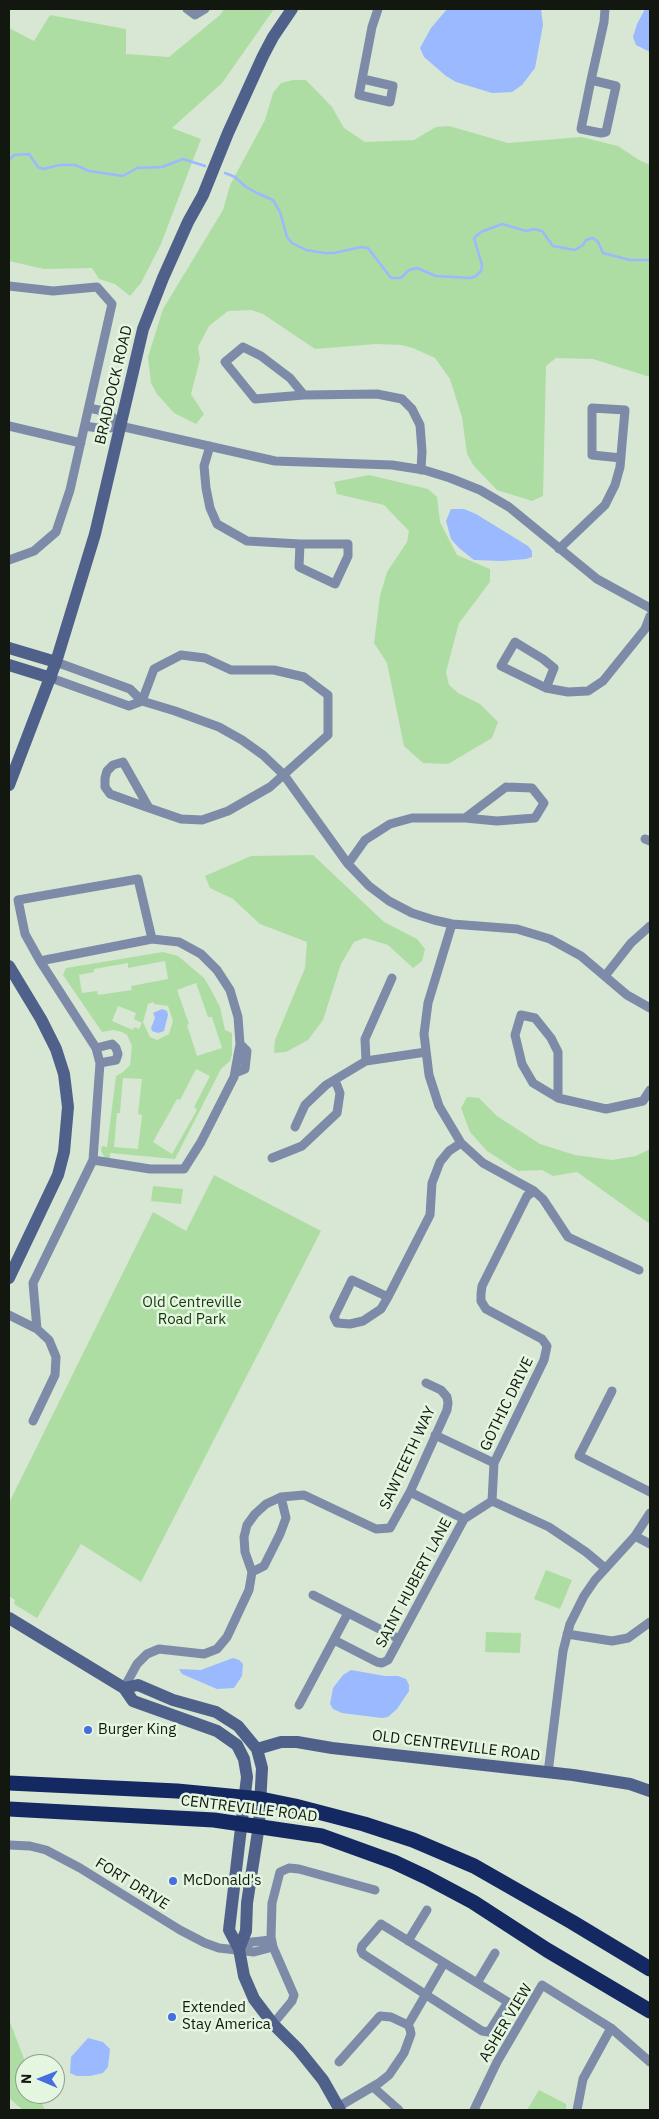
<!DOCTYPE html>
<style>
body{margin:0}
#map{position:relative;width:659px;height:2119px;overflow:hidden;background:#d7e7d3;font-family:"IBM Plex Sans",sans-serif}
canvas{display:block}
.frame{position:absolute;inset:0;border:10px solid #121710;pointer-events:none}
.north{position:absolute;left:15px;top:2054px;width:50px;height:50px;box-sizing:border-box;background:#e4f5e0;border:1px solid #909c8d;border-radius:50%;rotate:271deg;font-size:14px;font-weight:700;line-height:20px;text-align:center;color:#121710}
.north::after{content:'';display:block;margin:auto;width:18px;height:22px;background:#456ee0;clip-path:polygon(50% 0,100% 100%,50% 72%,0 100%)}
</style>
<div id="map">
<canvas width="659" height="2119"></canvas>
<div class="frame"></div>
<div class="north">N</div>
</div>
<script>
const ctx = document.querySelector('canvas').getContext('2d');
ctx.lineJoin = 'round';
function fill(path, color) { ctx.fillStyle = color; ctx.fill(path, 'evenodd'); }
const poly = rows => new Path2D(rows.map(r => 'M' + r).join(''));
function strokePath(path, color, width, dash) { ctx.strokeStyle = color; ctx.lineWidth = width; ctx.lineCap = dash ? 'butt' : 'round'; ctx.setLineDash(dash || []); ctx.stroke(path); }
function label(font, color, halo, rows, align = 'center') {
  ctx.font = font + ' "IBM Plex Sans",sans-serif'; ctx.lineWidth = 5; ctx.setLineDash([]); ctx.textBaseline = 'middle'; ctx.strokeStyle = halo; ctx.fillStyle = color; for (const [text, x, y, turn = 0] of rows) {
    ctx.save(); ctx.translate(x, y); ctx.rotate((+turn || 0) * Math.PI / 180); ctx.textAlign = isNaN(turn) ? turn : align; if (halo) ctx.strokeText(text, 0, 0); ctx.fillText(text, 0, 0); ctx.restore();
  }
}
const green = poly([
 [224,9,274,9,222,83,172,128,201,139,161,244,141,283,130,296,115,284,99,279,92,268,44,269,9,261,9,28,34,41,50,15,126,29,126,54,169,57,220,15],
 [293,80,306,80,332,107,344,128,365,142,414,140,436,127,449,126,508,143,581,137,618,146,639,160,650,165,650,377,593,359,556,358,546,366,543,496,532,501,497,490,474,466,467,454,462,417,450,379,435,358,413,348,401,345,376,344,315,349,263,314,251,310,228,311,209,326,198,347,200,359,191,394,204,414,196,424,174,413,157,394,151,383,148,357,163,309,223,210,230,185,265,120,273,93,281,83],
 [369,475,428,489,437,497,440,522,457,555,490,569,490,582,459,623,446,672,449,685,458,693,480,704,498,722,492,738,448,764,423,763,404,746,387,663,374,643,380,596,387,572,407,542,409,531,384,505,337,494,334,482],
 [313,855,384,922,417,939,425,949,422,961,413,968,388,945,365,938,354,942,341,964,323,1020,308,1040,286,1052,274,1053,275,1040,305,968,307,942,260,924,233,899,210,888,205,876,251,856],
 [163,952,178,956,204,978,209,986,220,1007,225,1030,232,1033,232,1055,230,1061,221,1069,175,1159,110,1153,110,1158,105,1158,101,1151,102,1146,107,1147,116,1076,123,1072,130,1065,132,1046,127,1035,122,1032,113,1030,102,1032,63,975,66,968],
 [165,961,168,979,131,986,132,990,98,995,97,991,82,993,79,975,94,972,94,969,128,963,128,968],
 [196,983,208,1017,212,1017,222,1048,197,1056,187,1025,189,1024,177,990],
 [153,1002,154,1004,168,1006,173,1021,169,1034,157,1040,150,1037,143,1022,148,1004],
 [118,1006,136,1013,134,1019,142,1023,139,1029,134,1027,133,1030,112,1021],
 [196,1069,210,1076,194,1107,197,1110,172,1154,153,1142,177,1099,180,1100],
 [123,1078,142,1079,138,1114,142,1115,138,1149,114,1147,117,1113,120,1113],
 [467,1097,479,1098,497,1116,540,1144,575,1155,612,1160,636,1156,650,1149,650,1224,577,1172,553,1176,542,1170,518,1171,487,1151,470,1132,461,1108],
 [214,1175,321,1231,141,1582,81,1544,37,1618,14,1604,15,1600,9,1596,9,1503,153,1212,186,1231],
 [153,1186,183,1189,181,1204,151,1201],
 [546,1570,572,1580,560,1609,534,1599],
 [486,1632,521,1633,520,1653,485,1652],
 [10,2022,26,2064,25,2094,38,2094,45,2110,23,2110,9,2098],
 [539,2090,566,2104,566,2110,527,2110]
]);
const water = poly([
 [447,9,541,9,543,25,535,68,522,85,512,92,492,93,456,82,446,76,424,57,420,48,431,28],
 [645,9,650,9,650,52,636,45,633,37,637,24],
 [451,509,464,509,476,514,528,546,532,551,532,557,526,559,502,561,474,560,459,548,451,539,446,521],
 [162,1009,167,1011,168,1015,164,1031,158,1033,152,1031,151,1028,155,1018,153,1013],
 [233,1658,239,1660,243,1664,242,1676,234,1688,217,1689,182,1674,179,1669,201,1670],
 [351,1670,385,1676,398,1676,406,1679,409,1685,409,1691,397,1709,388,1717,382,1718,342,1713,333,1709,330,1704,333,1688,343,1675],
 [88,2038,103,2042,110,2049,108,2067,103,2073,90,2076,77,2076,70,2073,71,2057]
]);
const stream = poly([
 [9,160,14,155,29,154,38,167,44,169,59,165,75,165,89,171,123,176,137,168,162,167,183,159,205,166],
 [225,173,235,177,246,187,257,193,273,200,280,212,287,237,292,243,306,250,324,253,334,253,361,247,368,248,391,278,401,278,409,270,417,268,436,276,471,278,476,276,481,271,482,265,474,238,481,232,502,224,526,231,534,229,542,231,553,246,575,250,583,245,586,240,593,238,598,242,603,253,630,260,650,260]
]);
const street = poly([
 [187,9,195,15,205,9],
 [363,79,393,86,390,102,359,95,372,27,378,9],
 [591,80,616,86,606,132,601,133,581,129,591,80,604,22,605,9],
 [9,286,53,291,97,287,112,304,70,490,56,532,34,551,9,560],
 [243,347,261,356,290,378,304,395,255,399,225,362,243,347],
 [304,395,377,394,402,399,412,409,420,425,422,451,421,470],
 [89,408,108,412,120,426],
 [9,426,81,443],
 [85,426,104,429,120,426,275,461,392,465,424,470,450,478,480,490,509,507,597,579,650,608],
 [210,446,204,466,206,488,210,508,217,524,247,541,300,544],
 [300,544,348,544,348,556,335,584,299,567,300,544],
 [559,549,605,505,615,485,620,467,625,410,592,408,592,455,621,458],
 [515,642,543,659,554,668,546,688,501,666,515,642],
 [56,662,130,689,142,701,175,711,219,727,242,740,263,755,284,775,348,864,369,886,389,901,412,913,434,920,452,924,517,929,550,939,581,956,627,995,650,1008],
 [51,678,129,706,142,701],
 [546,688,568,692,588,691,603,681,645,629,650,616],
 [142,701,154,669,181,655,205,658,231,670,274,670,304,677,328,695,328,735,270,787,228,811,202,820,181,819,149,808,110,794,105,787,105,778,107,771,113,765,123,762,149,808],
 [506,787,532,788,544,803,535,818,497,821,465,818,506,787],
 [645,839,650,841],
 [348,864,365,840,390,824,412,818,465,818],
 [452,924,428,1003,424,1034,429,1075,439,1106,461,1143,483,1163,534,1191,543,1199,568,1237,639,1270],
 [40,961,152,939,179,942,201,954,217,970,230,990,238,1017,240,1044,234,1077,201,1142,184,1169,150,1169,93,1160],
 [605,976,631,943,650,926],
 [96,1048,112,1044,116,1048,118,1054,116,1060,100,1063],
 [366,1061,365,1039,392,978],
 [235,1073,245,1069,247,1051,240,1044],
 [558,1098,558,1052,551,1038,535,1018,521,1015,515,1035,522,1064,533,1083,558,1098,606,1109,643,1101,650,1090],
 [295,1127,305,1105,326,1085,366,1061,426,1052],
 [272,1158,302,1146,337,1113,340,1093,335,1080],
 [388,1297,381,1309,363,1321,350,1324,337,1323,334,1317,352,1280,388,1297,430,1215,432,1183,440,1162,449,1151,461,1143],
 [9,1315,37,1329,33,1283,93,1160,100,1063,96,1048,40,961,25,934,18,900,138,879,152,939],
 [612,1391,579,1456,650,1492],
 [33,1421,55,1375,56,1357,49,1340,37,1329],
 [435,1435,494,1463],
 [410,1492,464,1519],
 [492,1501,494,1463,544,1360,547,1346,542,1339,486,1309,481,1301,481,1294,482,1286,527,1196,534,1191],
 [492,1501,549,1527,586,1552,605,1568],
 [635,1536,650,1544],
 [252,1572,264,1566,280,1534,286,1518,281,1497],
 [313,1595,399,1639],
 [567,1634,612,1641,628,1638,650,1622],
 [334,1640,377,1662,382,1663,388,1660,464,1519,492,1501],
 [124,1688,137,1664,147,1654,159,1649,204,1654,217,1649,227,1637,249,1590,252,1572,245,1552,244,1537,247,1525,255,1514,266,1504,281,1497,304,1495,376,1529,390,1528,410,1492,447,1410,448,1403,447,1397,441,1390,426,1383],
 [299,1705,348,1613],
 [548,1773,563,1651,570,1624,584,1596,595,1580,635,1536,650,1513],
 [9,1845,30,1846,46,1850,80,1868,180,1930,205,1943,219,1948,254,1952,273,1947],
 [381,1924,508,2002,489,2032,482,2031,363,1954,361,1950,362,1946,381,1924],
 [408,1941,427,1910],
 [239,1949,252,1942,271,1940],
 [477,1983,495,1953],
 [273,2024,292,2001,294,1995,273,1947,271,1937,272,1903,280,1872,289,1868,299,1869,375,1890],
 [408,2025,444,1963],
 [373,2087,399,2110],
 [338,2107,379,2083,389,2075,404,2053,411,2034,410,2029,408,2025,391,2017,380,2016,339,2062],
 [474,2110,497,2062,542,1985,611,2028,650,2062],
 [577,2110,583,2079,611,2028]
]);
const secondary = poly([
 [9,648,56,662],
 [9,665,51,678],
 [9,785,56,662,95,534,143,329,163,278,188,222,203,195,228,133,263,56,273,37,292,9],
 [9,966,41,1019,56,1049,64,1074,68,1107,64,1152,58,1175,9,1278],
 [9,1618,124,1688,133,1701,217,1731,237,1745,244,1759,247,1777,229,1930,239,1949,244,1976,254,1999,273,2024,298,2049,323,2080,340,2110],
 [124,1688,138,1685,173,1700,216,1712,238,1726,257,1749,262,1768,259,1825,247,1903,246,1931,239,1949],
 [257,1749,281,1742,297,1742,332,1748,573,1775,630,1784,650,1791]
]);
const highway = poly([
 [9,1783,177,1791,261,1799,295,1806,364,1824,413,1840,474,1866,572,1922,650,1969],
 [9,1809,214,1820,322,1836,394,1862,426,1877,473,1902,547,1950,650,2011]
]);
const markers = [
 [88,1730,5,"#456ee0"],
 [173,1881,5,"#456ee0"],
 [172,2017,5,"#456ee0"]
];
const streetNames = [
 ["BRADDOCK ROAD",114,385,-77],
 ["GOTHIC DRIVE",507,1404,-64],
 ["SAWTEETH WAY",408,1458,-65],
 ["SAINT HUBERT LANE",414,1583,-62],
 ["OLD CENTREVILLE ROAD",456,1746,7],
 ["CENTREVILLE ROAD",249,1809,7],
 ["FORT DRIVE",132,1884,32],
 ["ASHER VIEW",506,2023,-59]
];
const parkNames = [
 ["Old Centreville",192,1303],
 ["Road Park",192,1320]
];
const poiNames = [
 ["Burger King",98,1730],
 ["McDonald's",183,1881],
 ["Extended",182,2008],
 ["Stay America",182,2025]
];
fill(green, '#aedda3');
fill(water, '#9bb9fe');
strokePath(stream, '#9bb9fe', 2.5);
strokePath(street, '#7d8ba8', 9);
strokePath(secondary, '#4f618b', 12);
strokePath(highway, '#142861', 15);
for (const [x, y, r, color] of markers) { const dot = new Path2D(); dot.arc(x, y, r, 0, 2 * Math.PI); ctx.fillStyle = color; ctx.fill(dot); strokePath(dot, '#e4f5e0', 2); }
label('15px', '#121710', '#e4f5e0', streetNames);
label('15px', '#16380d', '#e4f5e0', parkNames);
label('15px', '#121710', '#e4f5e0', poiNames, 'left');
</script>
